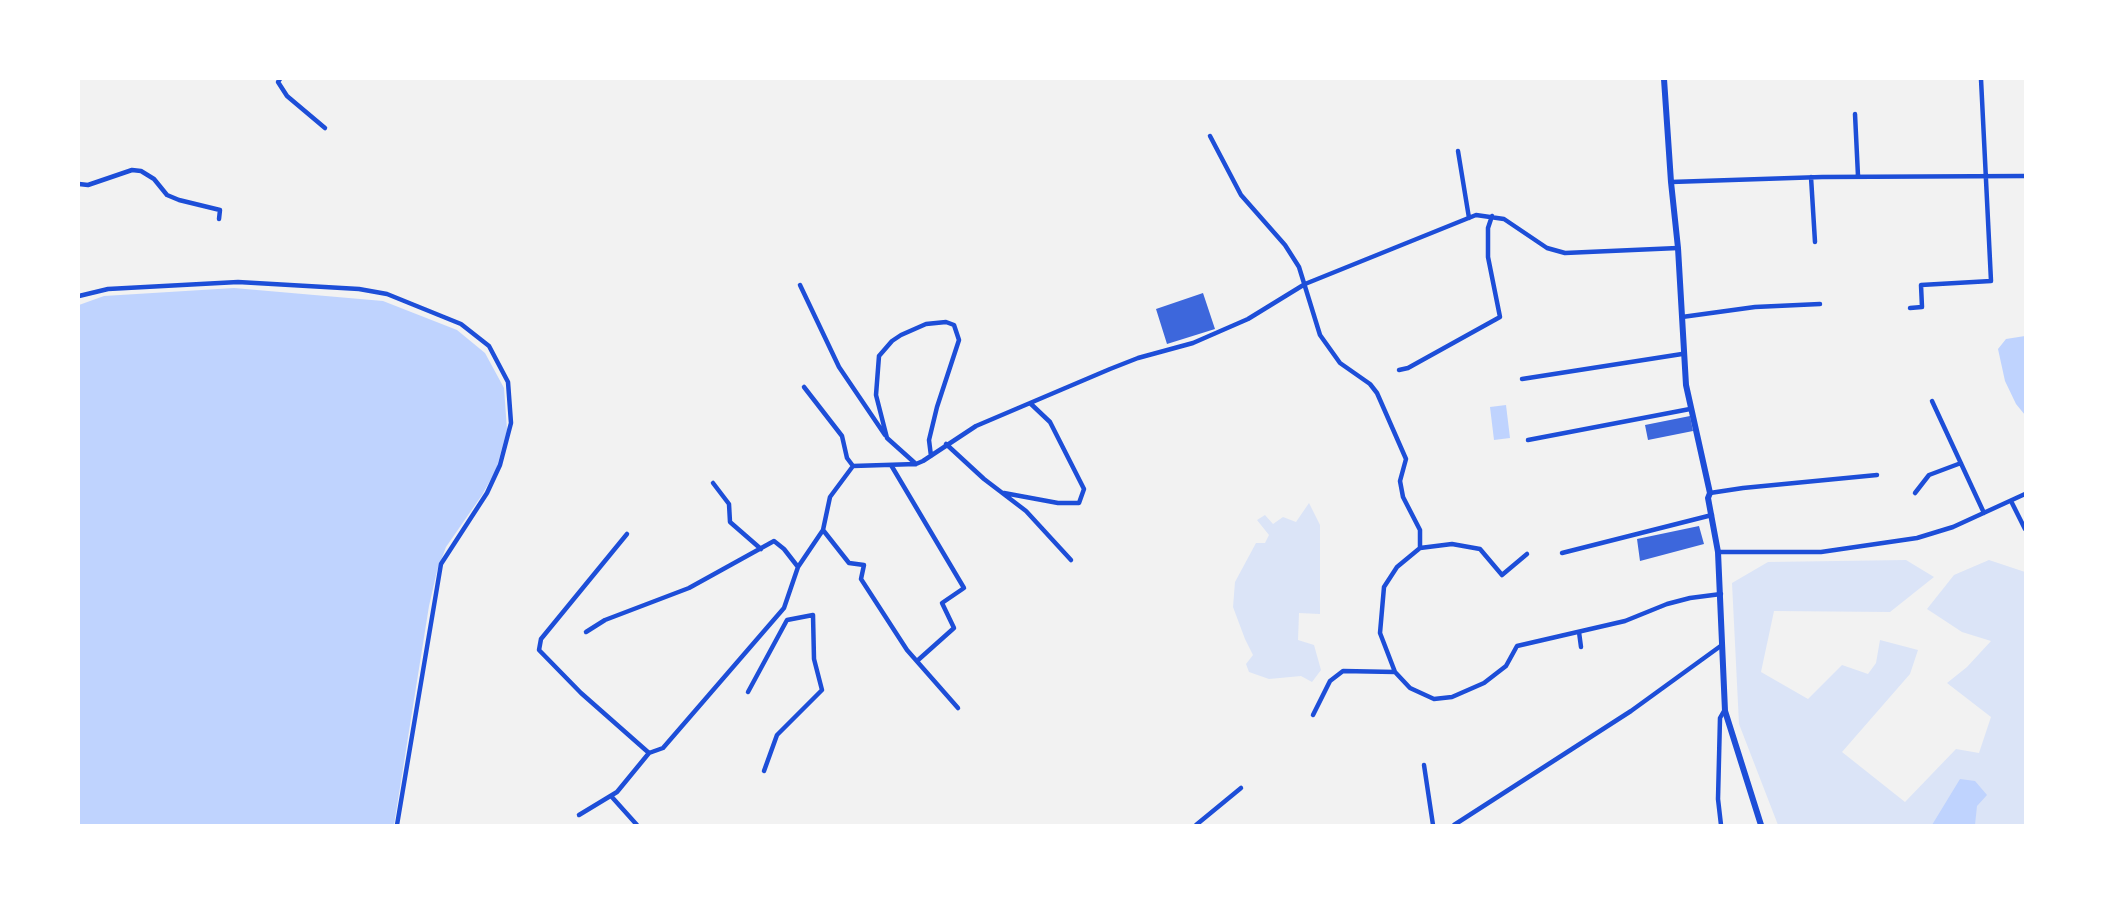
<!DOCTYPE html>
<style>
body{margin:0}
#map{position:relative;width:2104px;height:904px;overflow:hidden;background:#f2f2f2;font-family:Quicksand,sans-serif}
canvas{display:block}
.frame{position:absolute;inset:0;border:80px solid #fff;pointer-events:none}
</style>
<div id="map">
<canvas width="2104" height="904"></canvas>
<div class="frame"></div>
</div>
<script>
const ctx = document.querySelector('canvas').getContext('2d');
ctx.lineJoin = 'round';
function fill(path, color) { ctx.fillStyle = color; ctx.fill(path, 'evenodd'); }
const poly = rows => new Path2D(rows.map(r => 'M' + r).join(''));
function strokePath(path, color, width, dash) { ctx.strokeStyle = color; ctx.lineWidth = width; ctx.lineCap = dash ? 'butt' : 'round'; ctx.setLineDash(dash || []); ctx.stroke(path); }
const green = poly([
 [1309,503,1320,525,1320,614,1299,613,1298,640,1314,645,1321,670,1312,682,1301,676,1269,679,1249,672,1246,664,1253,655,1245,639,1233,607,1235,582,1256,543,1265,543,1269,535,1257,520,1265,515,1273,524,1283,517,1296,522],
 [1906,560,1934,577,1890,612,1774,611,1761,672,1808,699,1842,665,1868,674,1876,663,1880,640,1918,650,1910,674,1842,752,1905,802,1956,749,1979,753,1991,717,1947,683,1967,667,1991,641,1962,632,1927,609,1954,575,1989,560,2025,572,2025,825,1778,825,1739,724,1732,583,1768,562]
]);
const water = poly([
 [234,288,383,301,457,330,485,353,504,388,507,430,496,470,482,495,446,547,437,571,429,606,394,825,79,825,79,305,104,296],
 [2025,336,2025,415,2016,404,2005,381,1998,349,2006,339],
 [1506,405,1510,438,1494,440,1490,407],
 [1960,779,1975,781,1987,795,1977,806,1975,825,1932,825]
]);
const building = poly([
 [1203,293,1215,329,1167,344,1156,309],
 [1690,416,1693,431,1648,440,1645,425],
 [1699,526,1704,544,1640,561,1637,539]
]);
const minor = poly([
 [280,79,278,82,287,96,325,128],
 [1855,114,1858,176],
 [1210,136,1241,195,1285,245,1299,267,1320,335,1340,363,1370,384,1377,393,1406,459,1400,481,1403,497,1420,530,1420,548],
 [1458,151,1469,218],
 [1811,177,1815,242],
 [1671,182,1822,177,2025,176],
 [79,184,88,185,132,170,141,171,154,179,167,195,179,200,220,210,219,219],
 [800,285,839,367,885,435],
 [79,296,108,289,238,282,359,289,387,294,461,324,489,346,508,382,511,423,500,465,487,493,441,564,397,825],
 [1910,308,1922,307,1921,285,1991,281,1981,79],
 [1682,317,1755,307,1820,304],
 [1399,370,1408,368,1500,317,1488,257,1488,228,1492,216],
 [1522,379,1682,354],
 [804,387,842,436,847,458,853,466],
 [1932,401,1984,513],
 [1528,440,1690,409],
 [946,444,984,479,1026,511,1071,560],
 [916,464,887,438,876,395,879,356,892,341,901,335,926,324,946,322,954,325,959,340,937,407,929,440,931,456],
 [891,465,964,588,942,603,954,628,917,661],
 [713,483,729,504,730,522,761,549],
 [1004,493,1058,503,1079,503,1084,489,1050,422,1031,404],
 [1710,493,1743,488,1877,475],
 [1915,493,1929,475,1961,463],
 [2011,501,2025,529],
 [823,530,849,563,864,565,861,579,907,650,958,708],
 [627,534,541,639,539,650,581,693,649,753],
 [1718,552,1821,552,1917,538,1953,527,2025,494],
 [1562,553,1712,515],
 [1527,554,1502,575,1480,549,1452,544,1420,548,1397,567,1384,587,1380,633,1395,672,1410,688,1434,699,1452,697,1484,683,1506,666,1517,646,1625,621,1667,604,1690,598,1721,594],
 [586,632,605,620,689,588,774,541,784,549,798,567],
 [1579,632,1581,647],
 [748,692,787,620,813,615,814,659,822,690,777,735,764,771],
 [1313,715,1330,681,1343,671,1395,672],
 [1424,765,1433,825],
 [611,796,637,825],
 [579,815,617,792,649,753,663,748,784,608,798,567,823,530,830,497,853,466,916,464,923,461,976,426,1110,369,1138,358,1193,343,1248,319,1305,284,1476,215,1504,219,1547,248,1565,253,1678,248],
 [1196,825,1241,788],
 [1454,825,1631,711,1722,645],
 [1721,825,1718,799,1720,718,1724,711]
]);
const secondary = poly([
 [1664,79,1671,182,1678,248,1686,385,1710,493,1708,498,1718,552,1725,711,1761,825]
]);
fill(green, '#dbe4f7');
fill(water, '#bfd3fe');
fill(building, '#3d67dc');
strokePath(minor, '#1d4ed8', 4.5);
strokePath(secondary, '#1d4ed8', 6);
</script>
